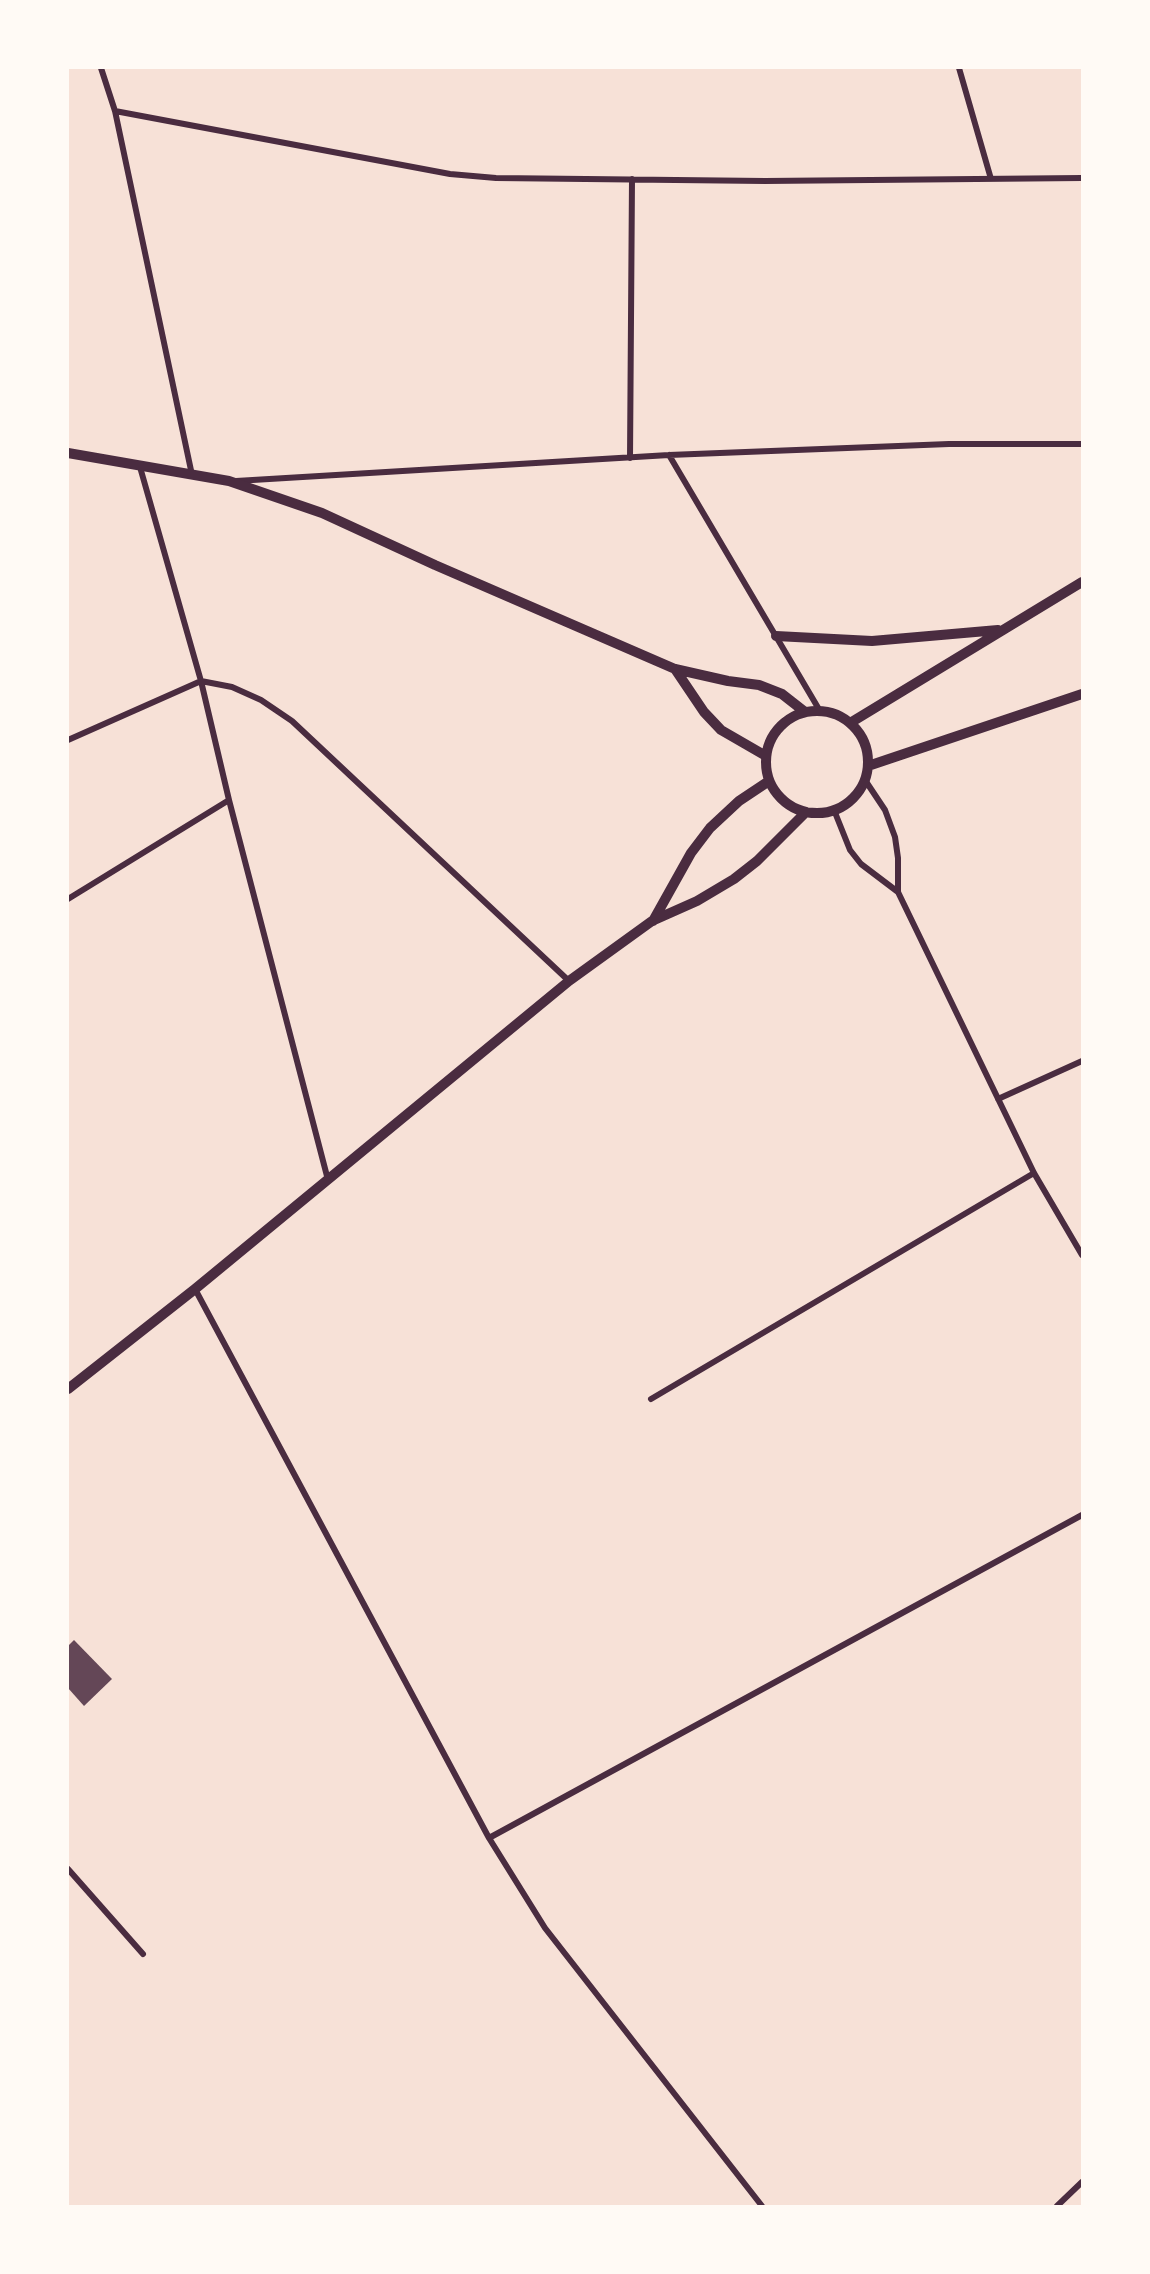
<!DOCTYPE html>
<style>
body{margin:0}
#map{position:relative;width:1150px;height:2274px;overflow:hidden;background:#f7e1d7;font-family:Raleway,sans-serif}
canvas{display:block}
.frame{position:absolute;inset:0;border:69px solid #fffaf5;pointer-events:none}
</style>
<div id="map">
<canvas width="1150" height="2274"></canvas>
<div class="frame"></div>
</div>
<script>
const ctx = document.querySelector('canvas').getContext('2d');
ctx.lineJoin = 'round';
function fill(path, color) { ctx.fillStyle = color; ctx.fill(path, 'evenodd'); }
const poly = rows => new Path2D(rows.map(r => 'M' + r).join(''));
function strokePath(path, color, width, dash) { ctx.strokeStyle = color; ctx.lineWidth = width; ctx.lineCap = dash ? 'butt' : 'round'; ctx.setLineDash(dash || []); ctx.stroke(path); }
const building = poly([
 [74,1640,112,1679,84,1706,68,1688,68,1646]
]);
const minor = poly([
 [101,68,115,111,192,475],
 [959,68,991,179],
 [115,111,450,174,496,178,765,181,1082,178],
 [669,455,820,711],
 [630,458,632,179],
 [236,481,669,455,949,444,1082,444],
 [68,740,201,681,232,687,261,700,292,721,569,981],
 [865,780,885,810,895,837,898,858,898,892,1034,1173,1082,1255],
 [229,800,328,1180],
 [834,810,850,850,861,864,898,892],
 [68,899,229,800,201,681,140,467],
 [998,1099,1082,1061],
 [195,1289,489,1838,545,1928,762,2206],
 [651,1399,1034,1173],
 [489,1838,1082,1515],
 [68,1869,143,1954],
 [1057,2206,1082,2182]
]);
const tertiary = poly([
 [68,453,229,481,322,513,435,565,675,669,728,681,759,685,782,694,805,712],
 [776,636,872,641,998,630],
 [675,669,704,712,721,730,766,756],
 '766 762a51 51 0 1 1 102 0a51 51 0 1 1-102 0Z',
 [850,723,1082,582],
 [868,766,1082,694],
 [653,921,691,853,710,828,739,801,769,781],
 [68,1389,195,1289,569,981,652,921,697,901,734,879,757,861,806,812]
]);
fill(building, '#644757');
strokePath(minor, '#4a2c40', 6);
strokePath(tertiary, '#4a2c40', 10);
</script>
